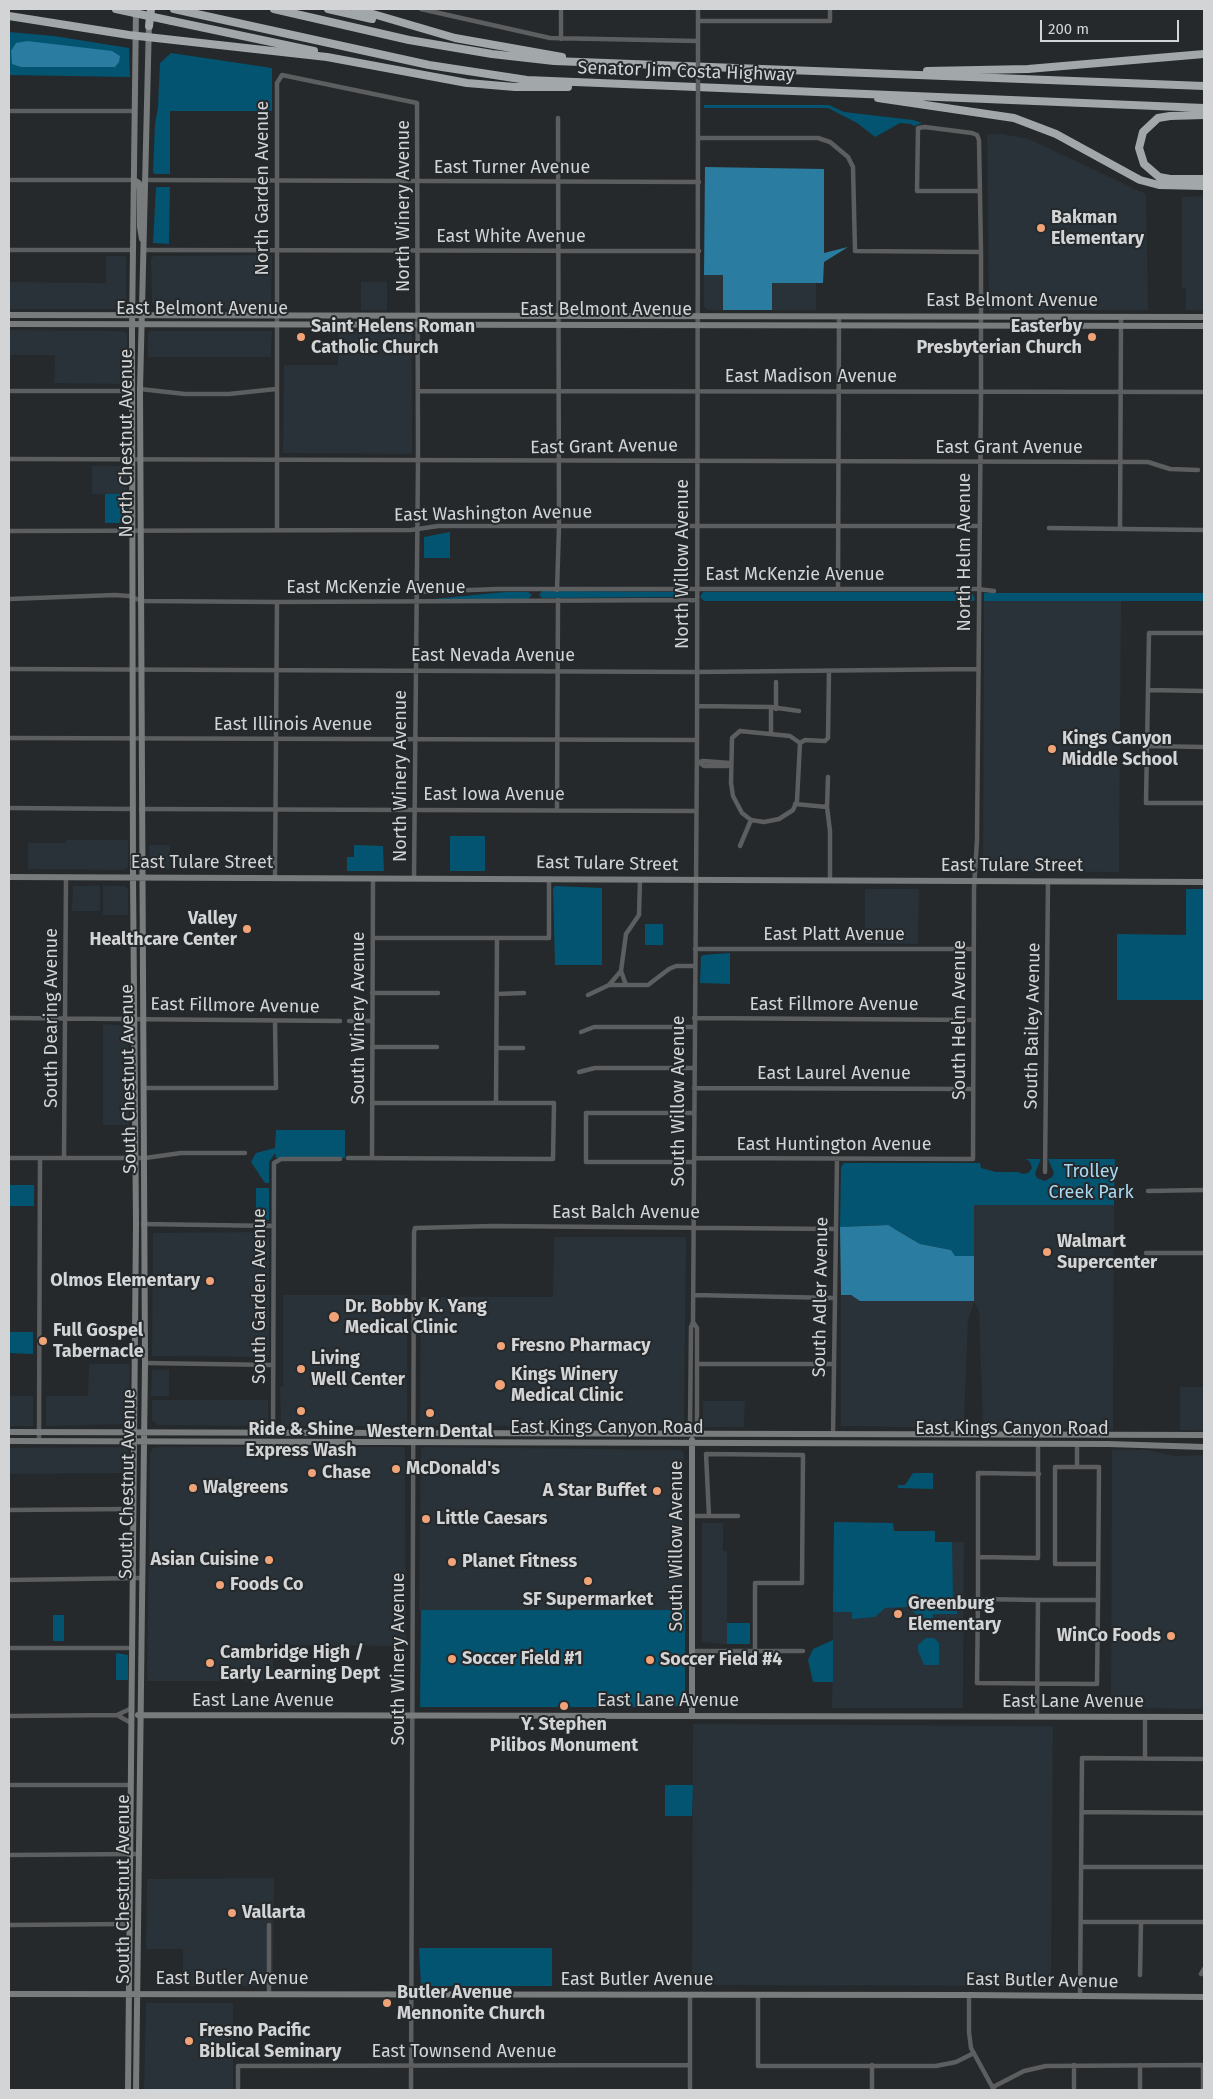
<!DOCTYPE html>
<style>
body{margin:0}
#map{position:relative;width:1213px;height:2099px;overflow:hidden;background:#25292b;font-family:"Fira Sans",sans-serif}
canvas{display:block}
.frame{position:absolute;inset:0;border:10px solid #d2d4d6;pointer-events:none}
.scale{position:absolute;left:1040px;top:20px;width:139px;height:22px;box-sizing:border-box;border:2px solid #d2d4d6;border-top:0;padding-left:6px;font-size:15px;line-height:18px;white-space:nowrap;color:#d2d4d6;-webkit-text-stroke:4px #25292b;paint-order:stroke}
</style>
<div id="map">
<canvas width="1213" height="2099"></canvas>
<div class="frame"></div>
<div class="scale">200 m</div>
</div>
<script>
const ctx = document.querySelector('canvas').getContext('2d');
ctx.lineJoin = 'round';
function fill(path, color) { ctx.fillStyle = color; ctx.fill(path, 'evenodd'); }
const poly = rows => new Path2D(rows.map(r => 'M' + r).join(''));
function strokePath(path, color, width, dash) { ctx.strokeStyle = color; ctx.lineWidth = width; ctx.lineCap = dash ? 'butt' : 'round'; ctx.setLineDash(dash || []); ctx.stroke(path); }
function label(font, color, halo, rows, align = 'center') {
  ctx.font = font + ' "Fira Sans",sans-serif'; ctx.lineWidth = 4; ctx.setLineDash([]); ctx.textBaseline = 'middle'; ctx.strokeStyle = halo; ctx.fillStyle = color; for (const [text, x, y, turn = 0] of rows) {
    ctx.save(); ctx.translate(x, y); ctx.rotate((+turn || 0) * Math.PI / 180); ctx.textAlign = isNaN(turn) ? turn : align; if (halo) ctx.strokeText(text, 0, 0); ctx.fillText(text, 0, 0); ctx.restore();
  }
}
const built = poly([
 [987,134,1002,134,1029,139,1146,194,1148,310,989,310],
 [1204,196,1204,311,1186,310,1186,288,1182,288,1182,197],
 [269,255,272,257,271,307,268,309,156,308,152,303,151,258,154,256],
 [106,256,124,256,126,258,126,305,122,309,9,309,9,282,106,283],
 [704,275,723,275,723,310,707,310,704,307],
 [361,282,387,282,387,310,361,310],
 [772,283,816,283,816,310,772,310],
 [9,330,123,331,127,334,127,382,125,384,54,383,55,355,9,355],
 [150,331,272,331,271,357,148,357,148,333],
 [338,331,412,331,412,454,283,453,284,365,338,365],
 [92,466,127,466,127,494,92,494],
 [984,601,1121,601,1119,872,983,871],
 [66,840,128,840,128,867,124,870,28,869,28,843,66,843],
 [149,845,170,845,170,870,150,868],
 [73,886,100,886,100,911,72,911],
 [103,886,125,886,128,889,128,915,103,915],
 [865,889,919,889,918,944,865,943],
 [103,1024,128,1026,129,1125,103,1125],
 [974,1205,1114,1205,1113,1430,983,1425,979,1311,974,1302,968,1320,964,1423,960,1428,841,1426,841,1295,974,1301],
 [269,1232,269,1357,152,1356,153,1233],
 [554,1237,686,1237,684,1424,683,1427,423,1426,420,1424,421,1297,553,1297],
 [283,1295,407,1295,407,1424,404,1426,281,1426,280,1387,283,1387],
 [89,1364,130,1364,128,1424,46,1426,46,1396,88,1396],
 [152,1370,169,1370,169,1396,151,1396],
 [1180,1387,1204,1387,1204,1430,1180,1430],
 [9,1396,33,1396,33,1426,9,1426],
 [152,1400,268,1400,268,1426,158,1425,152,1421],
 [703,1401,745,1401,744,1427,703,1427],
 [125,1447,129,1451,128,1473,9,1474,9,1448],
 [159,1447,402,1447,405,1449,406,1646,273,1645,273,1681,147,1681,150,1454,153,1448],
 [423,1447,681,1450,684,1453,683,1610,419,1610,421,1450],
 [1112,1450,1147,1450,1175,1456,1204,1455,1204,1709,1111,1708],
 [834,1522,893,1523,894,1531,935,1531,935,1542,964,1542,963,1708,832,1708],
 [702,1523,723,1523,723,1551,727,1551,727,1644,702,1642],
 [693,1724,1053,1726,1051,1986,692,1985],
 [274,1878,273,1986,183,1986,183,1949,146,1949,147,1879],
 [146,2003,233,2003,233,2090,144,2090]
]);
const green = poly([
 [9,32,54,36,129,48,130,77,9,75],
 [171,53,272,68,272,111,170,111,170,174,155,174,153,172,155,124,158,107,160,63],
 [704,105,829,105,844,112,913,120,922,123,914,126,911,124,900,123,875,137,857,123,828,108,704,108],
 [156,187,170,187,169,244,153,243],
 [105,494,127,494,128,523,105,523],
 [450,532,450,558,424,558,424,537],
 [542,591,687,592,690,595,687,597,542,598,539,595],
 [505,592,528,592,532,595,528,599,423,600],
 [703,592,971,592,975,598,974,601,704,601,700,597],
 [984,593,1204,593,1204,601,984,601],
 [450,836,485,836,485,871,450,871],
 [354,845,383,846,384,871,347,871,347,857,354,857],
 [555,886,602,888,602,965,555,965,553,888],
 [1186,889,1204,889,1204,1000,1117,1000,1117,934,1186,935],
 [645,924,663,924,663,945,645,945],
 [730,953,730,984,700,983,701,957,703,955],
 [276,1130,345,1130,345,1158,276,1158,275,1153,269,1162,269,1183,265,1183,251,1162,256,1153,275,1148],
 [1026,1159,1041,1159,1035,1173,1037,1178,1045,1181,1052,1177,1054,1173,1048,1159,1115,1159,1114,1205,974,1205,974,1256,955,1257,951,1250,920,1244,895,1229,884,1225,840,1227,841,1167,844,1163,980,1163,981,1168,996,1172,1018,1172,1023,1174,1028,1173,1032,1168,1030,1162],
 [9,1185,34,1185,34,1206,9,1206],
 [256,1188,269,1188,269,1220,256,1220],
 [9,1332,33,1332,33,1354,9,1353],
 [913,1473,933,1473,933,1489,898,1488,898,1485,905,1485],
 [834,1522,893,1523,894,1531,935,1531,935,1542,952,1542,953,1598,945,1598,944,1600,957,1601,957,1614,933,1614,933,1618,920,1618,908,1607,885,1608,875,1617,852,1619,852,1612,833,1612],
 [421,1610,685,1610,685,1702,681,1706,651,1707,420,1707],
 [53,1615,64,1615,64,1641,53,1641],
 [727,1623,750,1623,750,1644,727,1644],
 [926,1638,934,1638,939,1643,939,1665,924,1665,918,1651,918,1645],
 [833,1640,833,1682,813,1682,808,1660,813,1649],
 [116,1653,128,1655,128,1680,116,1680],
 [665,1785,693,1785,692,1816,665,1816],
 [419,1948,552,1948,552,1986,421,1986]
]);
const water = poly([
 [27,41,112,51,120,56,119,62,115,67,21,67,12,64,11,51,16,43],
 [705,167,824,169,824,253,848,247,824,262,823,283,772,283,772,310,723,310,723,275,704,275],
 [888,1225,920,1244,951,1250,955,1256,974,1256,974,1301,860,1301,851,1295,841,1295,840,1227]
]);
const street = poly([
 [421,9,550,38,698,41],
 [561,9,561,39],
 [698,9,698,53],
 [698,21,830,21,830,9],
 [9,111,135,111],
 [699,138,818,138,830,142,848,157,853,167,855,251,981,252],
 [9,180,134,180],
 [146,180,699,182],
 [9,250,132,250],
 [144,250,699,251],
 [140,389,185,394,229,394,276,389],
 [9,391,132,391],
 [418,391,1204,392],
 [9,459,1148,462,1170,469,1198,470],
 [1049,528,1204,530],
 [1120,528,1121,317],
 [277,530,277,83,282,75,417,103,418,462,414,878],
 [9,531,411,530,438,526,978,526],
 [838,589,839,316],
 [557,590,559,527,558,118],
 [416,592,498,589,978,589,994,591],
 [9,599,115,595,129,596,142,601,277,602,696,600],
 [1204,633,1149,633,1146,803,1204,803],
 [9,669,696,672,978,669],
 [776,682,776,709],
 [1148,690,1204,691],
 [697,706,771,707,771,734],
 [771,707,799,711],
 [740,731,790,736,800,743,797,801,793,810,779,819,764,822,751,820,742,813,733,796,731,783,732,738,740,731],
 [9,738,697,740],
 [800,743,805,740,825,741,828,738,829,671],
 [1147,746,1204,747],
 [697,763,703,761,730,763],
 [700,763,704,766,728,766,730,763],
 [795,804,827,807,830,831,830,880],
 [827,807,828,777],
 [9,808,133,809],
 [141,809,696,811],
 [557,810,558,600],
 [740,846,751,820],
 [275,878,277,602],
 [373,938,549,938,549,879],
 [695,949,974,949],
 [621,971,626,934,639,915,640,880],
 [609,985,621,971,626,985],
 [372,993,438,993],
 [497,994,524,993],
 [588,995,609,985,648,985,669,969,676,966,695,966],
 [9,1018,340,1021],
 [694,1018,974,1020],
 [349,1021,372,1021],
 [581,1032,594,1027,694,1027],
 [372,1047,437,1047],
 [496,1048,523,1048],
 [579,1072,595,1068,694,1068],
 [144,1088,276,1088,275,1021],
 [694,1088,973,1089],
 [496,1103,497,938],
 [9,1158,145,1158,181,1153,245,1153],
 [64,1158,66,878],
 [348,1158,553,1159,554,1103,372,1103],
 [372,1158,373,878],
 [694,1158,973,1159,974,888,977,840,981,393,981,252,979,140,977,135,972,133,925,127,918,128,917,191,980,191],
 [694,1162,586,1162,586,1113,694,1113],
 [1045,1172,1048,881],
 [1148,1191,1204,1190],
 [143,1224,274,1226],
 [1146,1253,1204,1253],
 [693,1295,835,1298],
 [693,1322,697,740,698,103],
 [693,1322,697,1328,697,1428,692,1435,690,1429,691,1327,693,1322],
 [145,1363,273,1365],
 [697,1364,833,1364],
 [273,1432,274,1163,281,1159,340,1159],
 [833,1435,837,1159],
 [39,1441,40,1158],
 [1077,1444,1077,1467],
 [9,1510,134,1509],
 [693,1516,738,1516],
 [709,1516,706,1454,803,1455,802,1583,755,1583,755,1651],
 [978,1557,1038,1558,1038,1444],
 [9,1580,142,1578],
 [978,1599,977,1683,1097,1684,1098,1600],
 [1038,1600,978,1599,978,1473,1039,1474],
 [9,1648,133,1648],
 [692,1651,803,1651],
 [117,1715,131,1723],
 [9,1716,117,1715,132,1708],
 [1037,1717,1038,1600,1098,1600,1099,1467,1055,1467,1055,1564,1098,1564],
 [1145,1717,1145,1758],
 [9,1785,131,1785],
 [1082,1812,1204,1813],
 [9,1855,139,1854],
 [1082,1867,1204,1867],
 [1081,1922,1204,1922],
 [9,1925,130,1924],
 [1201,1974,1204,1969],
 [1140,1975,1141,1922],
 [269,1994,269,1925],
 [690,1995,690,2090],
 [758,1995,758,2066,936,2066,956,2062,974,2053],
 [969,1995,969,2032,971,2048,994,2090],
 [1080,1997,1082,1758,1204,1759],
 [872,2065,872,2090],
 [993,2087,1024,2071,1046,2066,1203,2065,1203,2090],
 [238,2090,238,2066,690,2065],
 [411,2090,414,1233,415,1228,493,1226,836,1229],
 [1074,2090,1074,2065],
 [1140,2090,1140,2065]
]);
const secondary = poly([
 [134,180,139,183,140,189,140,227,142,239],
 [9,315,1204,317],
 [9,324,1204,326],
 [9,877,1204,882],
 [9,1432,1204,1435],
 [9,1441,1108,1444,1204,1447],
 [138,1715,1204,1717],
 [692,1716,692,1440],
 [9,1994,969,1995,1204,1997],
 [128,2090,136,1224,133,878,132,329,136,9],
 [136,2090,145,1363,140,389,149,22]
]);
const highway = poly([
 [174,9,429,65,527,80,1204,108],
 [274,9,409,40,492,54,554,61,1204,86],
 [328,9,372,19],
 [356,9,455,38,562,57],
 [9,16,129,35,327,57,467,83,515,87,568,87],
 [172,21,314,51],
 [149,26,151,9],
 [927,71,1028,69,1204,54],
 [878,98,1014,118,1056,134,1140,180,1159,185,1204,186],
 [1204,115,1170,116,1158,118,1143,132,1139,148,1144,164,1159,177,1170,179,1204,179]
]);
const streetBridge = poly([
 [698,53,698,103]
]);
const highwayBridge = poly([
 [116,9,172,21]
]);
const markers = [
 [1041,228,5,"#efa377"],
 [301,337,5,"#efa377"],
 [1092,337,5,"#efa377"],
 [1052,749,5,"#efa377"],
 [247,929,5,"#efa377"],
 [1047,1252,5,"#efa377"],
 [210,1281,5,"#efa377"],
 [334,1317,6,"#efa377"],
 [43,1341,5,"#efa377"],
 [501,1346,5,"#efa377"],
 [301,1369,5,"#efa377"],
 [500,1385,6,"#efa377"],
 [301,1411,5,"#efa377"],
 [430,1413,5,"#efa377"],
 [396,1469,5,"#efa377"],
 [312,1473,5,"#efa377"],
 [193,1488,5,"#efa377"],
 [657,1491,5,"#efa377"],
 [426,1519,5,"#efa377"],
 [269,1560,5,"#efa377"],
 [452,1562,5,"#efa377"],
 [588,1581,5,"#efa377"],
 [220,1585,5,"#efa377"],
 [898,1614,5,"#efa377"],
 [1171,1636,5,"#efa377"],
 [452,1659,5,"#efa377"],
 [650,1660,5,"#efa377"],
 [210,1663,5,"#efa377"],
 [564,1706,5,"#efa377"],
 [232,1913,5,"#efa377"],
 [387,2003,5,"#efa377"],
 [189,2041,5,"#efa377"]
];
const streetNames = [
 ["Senator Jim Costa Highway",686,72,2],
 ["East Turner Avenue",512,168],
 ["North Garden Avenue",263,188,-90],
 ["North Winery Avenue",404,206,-90],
 ["East White Avenue",511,237],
 ["East Belmont Avenue",1012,301],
 ["East Belmont Avenue",202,309],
 ["East Belmont Avenue",606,310],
 ["East Madison Avenue",811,377],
 ["North Chestnut Avenue",127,443,-90],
 ["East Grant Avenue",604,447,-1],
 ["East Grant Avenue",1009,448],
 ["East Washington Avenue",493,514,-1],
 ["North Helm Avenue",965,552,-90],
 ["North Willow Avenue",683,564,-90],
 ["East McKenzie Avenue",795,575],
 ["East McKenzie Avenue",376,588],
 ["East Nevada Avenue",493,656],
 ["East Illinois Avenue",293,725],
 ["North Winery Avenue",401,776,-90],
 ["East Iowa Avenue",494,795],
 ["East Tulare Street",202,863],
 ["East Tulare Street",607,864,1],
 ["East Tulare Street",1012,866],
 ["East Platt Avenue",834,935],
 ["East Fillmore Avenue",834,1005],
 ["East Fillmore Avenue",235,1006,1],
 ["South Dearing Avenue",52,1018,-90],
 ["South Winery Avenue",359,1018,-90],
 ["South Helm Avenue",960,1020,-90],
 ["South Bailey Avenue",1033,1026,-89],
 ["East Laurel Avenue",834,1074],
 ["South Chestnut Avenue",129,1079,-91],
 ["South Willow Avenue",679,1101,-90],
 ["East Huntington Avenue",834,1145],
 ["East Balch Avenue",626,1213],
 ["South Garden Avenue",260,1296,-90],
 ["South Adler Avenue",821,1297,-89],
 ["East Kings Canyon Road",607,1428],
 ["East Kings Canyon Road",1012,1429],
 ["South Chestnut Avenue",128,1484,-89],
 ["South Willow Avenue",677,1546,-90],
 ["South Winery Avenue",399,1659,-90],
 ["East Lane Avenue",263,1701],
 ["East Lane Avenue",668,1701],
 ["East Lane Avenue",1073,1702],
 ["South Chestnut Avenue",124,1889,-90],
 ["East Butler Avenue",232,1979],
 ["East Butler Avenue",637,1980],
 ["East Butler Avenue",1042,1981,1],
 ["East Townsend Avenue",464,2052]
];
const poiNames = [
 ["Bakman",1051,218],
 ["Elementary",1051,239],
 ["Saint Helens Roman",311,327],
 ["Catholic Church",311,348],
 ["Easterby",1082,327,"right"],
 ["Presbyterian Church",1082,348,"right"],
 ["Kings Canyon",1062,739],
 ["Middle School",1062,760],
 ["Valley",237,919,"right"],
 ["Healthcare Center",237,940,"right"],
 ["Walmart",1057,1242],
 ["Supercenter",1057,1263],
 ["Olmos Elementary",200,1281,"right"],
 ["Dr. Bobby K. Yang",345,1307],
 ["Medical Clinic",345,1328],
 ["Full Gospel",53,1331],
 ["Tabernacle",53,1352],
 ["Fresno Pharmacy",511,1346],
 ["Living",311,1359],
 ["Well Center",311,1380],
 ["Kings Winery",511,1375],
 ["Medical Clinic",511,1396],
 ["Ride & Shine",301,1430,"center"],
 ["Express Wash",301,1451,"center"],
 ["Western Dental",430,1432,"center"],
 ["McDonald's",406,1469],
 ["Chase",322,1473],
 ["Walgreens",203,1488],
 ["A Star Buffet",647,1491,"right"],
 ["Little Caesars",436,1519],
 ["Asian Cuisine",259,1560,"right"],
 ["Planet Fitness",462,1562],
 ["Foods Co",230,1585],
 ["SF Supermarket",588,1600,"center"],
 ["Greenburg",908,1604],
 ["Elementary",908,1625],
 ["WinCo Foods",1161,1636,"right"],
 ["Cambridge High /",220,1653],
 ["Early Learning Dept",220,1674],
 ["Soccer Field #1",462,1659],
 ["Soccer Field #4",660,1660],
 ["Y. Stephen",564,1725,"center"],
 ["Pilibos Monument",564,1746,"center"],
 ["Vallarta",242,1913],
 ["Butler Avenue",397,1993],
 ["Mennonite Church",397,2014],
 ["Fresno Pacific",199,2031],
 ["Biblical Seminary",199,2052]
];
const parkNames = [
 ["Trolley",1091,1172],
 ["Creek Park",1091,1193]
];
fill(built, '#283238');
fill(green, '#035471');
fill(water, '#2a7da0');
strokePath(street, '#5c5e5f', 4.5);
strokePath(secondary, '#787c7d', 6);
strokePath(highway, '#a2a7aa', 8);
strokePath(streetBridge, '#5c5e5f', 4.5);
strokePath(highwayBridge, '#a2a7aa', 8);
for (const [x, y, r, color] of markers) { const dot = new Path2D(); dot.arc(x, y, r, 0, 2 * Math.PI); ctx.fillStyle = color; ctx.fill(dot); strokePath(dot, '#25292b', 2); }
label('18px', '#d2d4d6', '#25292b', streetNames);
label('bold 18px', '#d2d4d6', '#25292b', poiNames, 'left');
label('18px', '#a9d8f1', '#25292b', parkNames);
</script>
